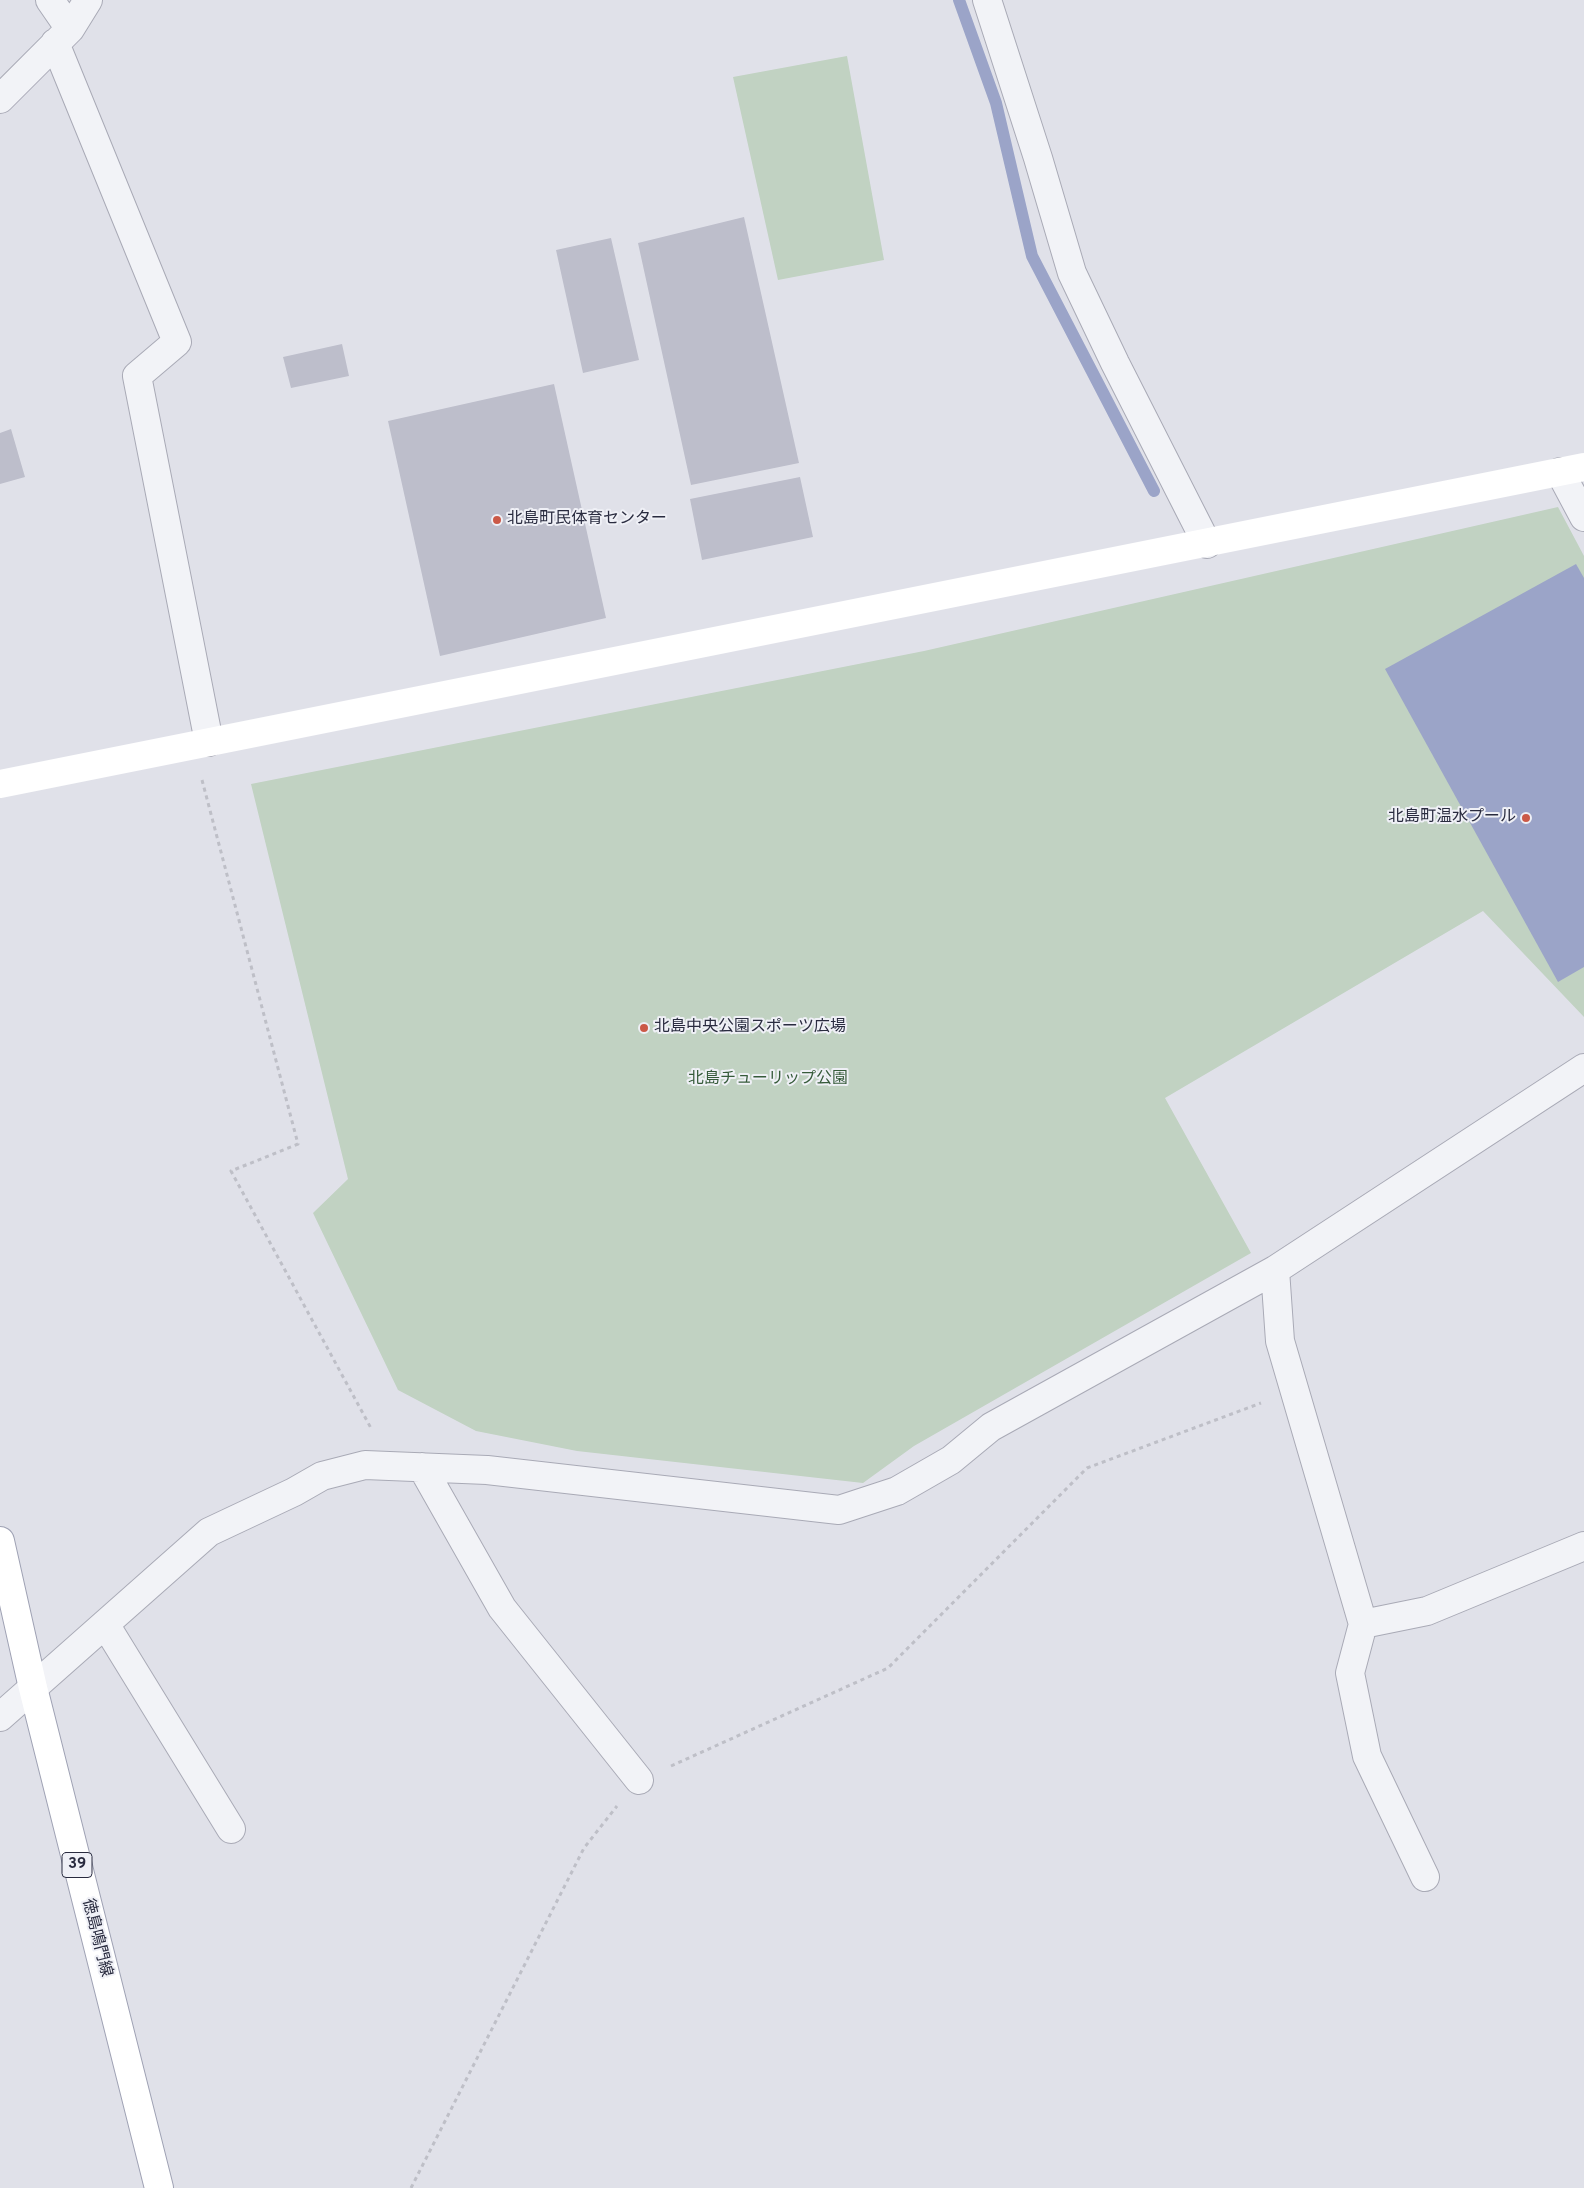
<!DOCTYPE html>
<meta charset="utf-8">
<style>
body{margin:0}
canvas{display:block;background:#e0e1e9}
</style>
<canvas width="1584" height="2188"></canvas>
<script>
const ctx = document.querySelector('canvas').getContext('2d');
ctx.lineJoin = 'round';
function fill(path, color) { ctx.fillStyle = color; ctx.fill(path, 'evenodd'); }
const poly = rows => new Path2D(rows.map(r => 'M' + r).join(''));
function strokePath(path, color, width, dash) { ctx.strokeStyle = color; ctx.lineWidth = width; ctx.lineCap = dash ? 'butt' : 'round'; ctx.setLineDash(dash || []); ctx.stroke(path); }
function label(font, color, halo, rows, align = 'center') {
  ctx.font = font + ' Overpass,"Noto Sans JP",sans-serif'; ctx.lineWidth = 4; ctx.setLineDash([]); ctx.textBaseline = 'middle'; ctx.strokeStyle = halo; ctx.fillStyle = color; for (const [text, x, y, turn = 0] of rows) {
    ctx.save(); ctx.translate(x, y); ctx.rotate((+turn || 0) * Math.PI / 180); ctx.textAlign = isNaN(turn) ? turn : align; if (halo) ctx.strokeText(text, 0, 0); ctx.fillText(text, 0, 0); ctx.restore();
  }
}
const green = poly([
 [847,56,884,260,778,280,733,77],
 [1558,507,1584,556,1584,1017,1483,911,1165,1098,1251,1253,914,1446,863,1483,577,1451,476,1431,398,1390,313,1213,348,1179,251,784,924,651]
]);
const water = poly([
 [1576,564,1584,578,1584,967,1558,982,1385,669]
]);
const stream = poly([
 [959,0,996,103,1032,256,1154,491]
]);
const building = poly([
 [744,217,799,463,691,485,638,243],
 [611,238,639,360,583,373,556,250],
 [342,344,349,376,291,388,283,357],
 [554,384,606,618,440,656,388,421],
 [11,429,25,477,0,484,0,433],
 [800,477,813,537,702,560,690,499]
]);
const path = poly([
 [202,780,298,1144,231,1171,372,1430],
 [671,1766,888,1668,1087,1468,1261,1403],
 [411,2188,584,1848,617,1806]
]);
const street = poly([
 [50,0,70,29],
 [987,0,1038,158,1072,273,1115,363,1207,544],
 [55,43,177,342,137,376,209,742],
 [0,99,70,29,88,0],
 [1560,472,1584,517],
 [1275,1270,1280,1341,1363,1624,1427,1611,1584,1546],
 [422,1467,502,1608,639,1780],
 [105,1624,231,1829],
 [1363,1624,1350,1673,1367,1756,1425,1877],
 [0,1717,209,1532,294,1492,322,1476,365,1465,487,1470,839,1510,897,1491,951,1460,991,1427,1275,1270,1584,1068]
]);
const secondary = poly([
 [0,784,1584,467]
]);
const primary = poly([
 [0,1541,33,1688,159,2188]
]);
const markers = [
 [497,520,5,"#cb5947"],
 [1526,818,5,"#cb5947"],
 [644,1028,5,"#cb5947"]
];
const shields = [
 [77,1865,30]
];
const shieldNames = [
 ["39",77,1865]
];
const poiNames = [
 ["北島町民体育センター",507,520],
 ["北島町温水プール",1516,818,"right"],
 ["北島中央公園スポーツ広場",654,1028]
];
const parkNames = [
 ["北島チューリップ公園",768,1080]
];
const streetNames = [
 ["徳島鳴門線",96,1938,76]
];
fill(green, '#c1d2c2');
fill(water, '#9ba4c8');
strokePath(stream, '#9ba4c8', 12);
fill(building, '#bdbecb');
strokePath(street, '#a9aab6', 30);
strokePath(primary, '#9fa2b4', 30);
strokePath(path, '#bebfc7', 3, [4, 4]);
strokePath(street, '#f2f3f7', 28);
strokePath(secondary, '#fff', 28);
strokePath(primary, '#fff', 28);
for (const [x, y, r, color] of markers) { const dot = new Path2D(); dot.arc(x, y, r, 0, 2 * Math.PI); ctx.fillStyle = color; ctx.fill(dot); strokePath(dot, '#eff0f6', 2); }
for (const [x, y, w] of shields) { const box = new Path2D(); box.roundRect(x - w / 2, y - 12.5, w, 25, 4); ctx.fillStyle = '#eff0f6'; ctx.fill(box); strokePath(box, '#292b3f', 1); }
label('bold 15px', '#292b3f', null, shieldNames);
label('16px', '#292b3f', '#eff0f6', poiNames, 'left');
label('16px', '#365b3a', '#eff0f6', parkNames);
label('16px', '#292b3f', '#eff0f6', streetNames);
</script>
